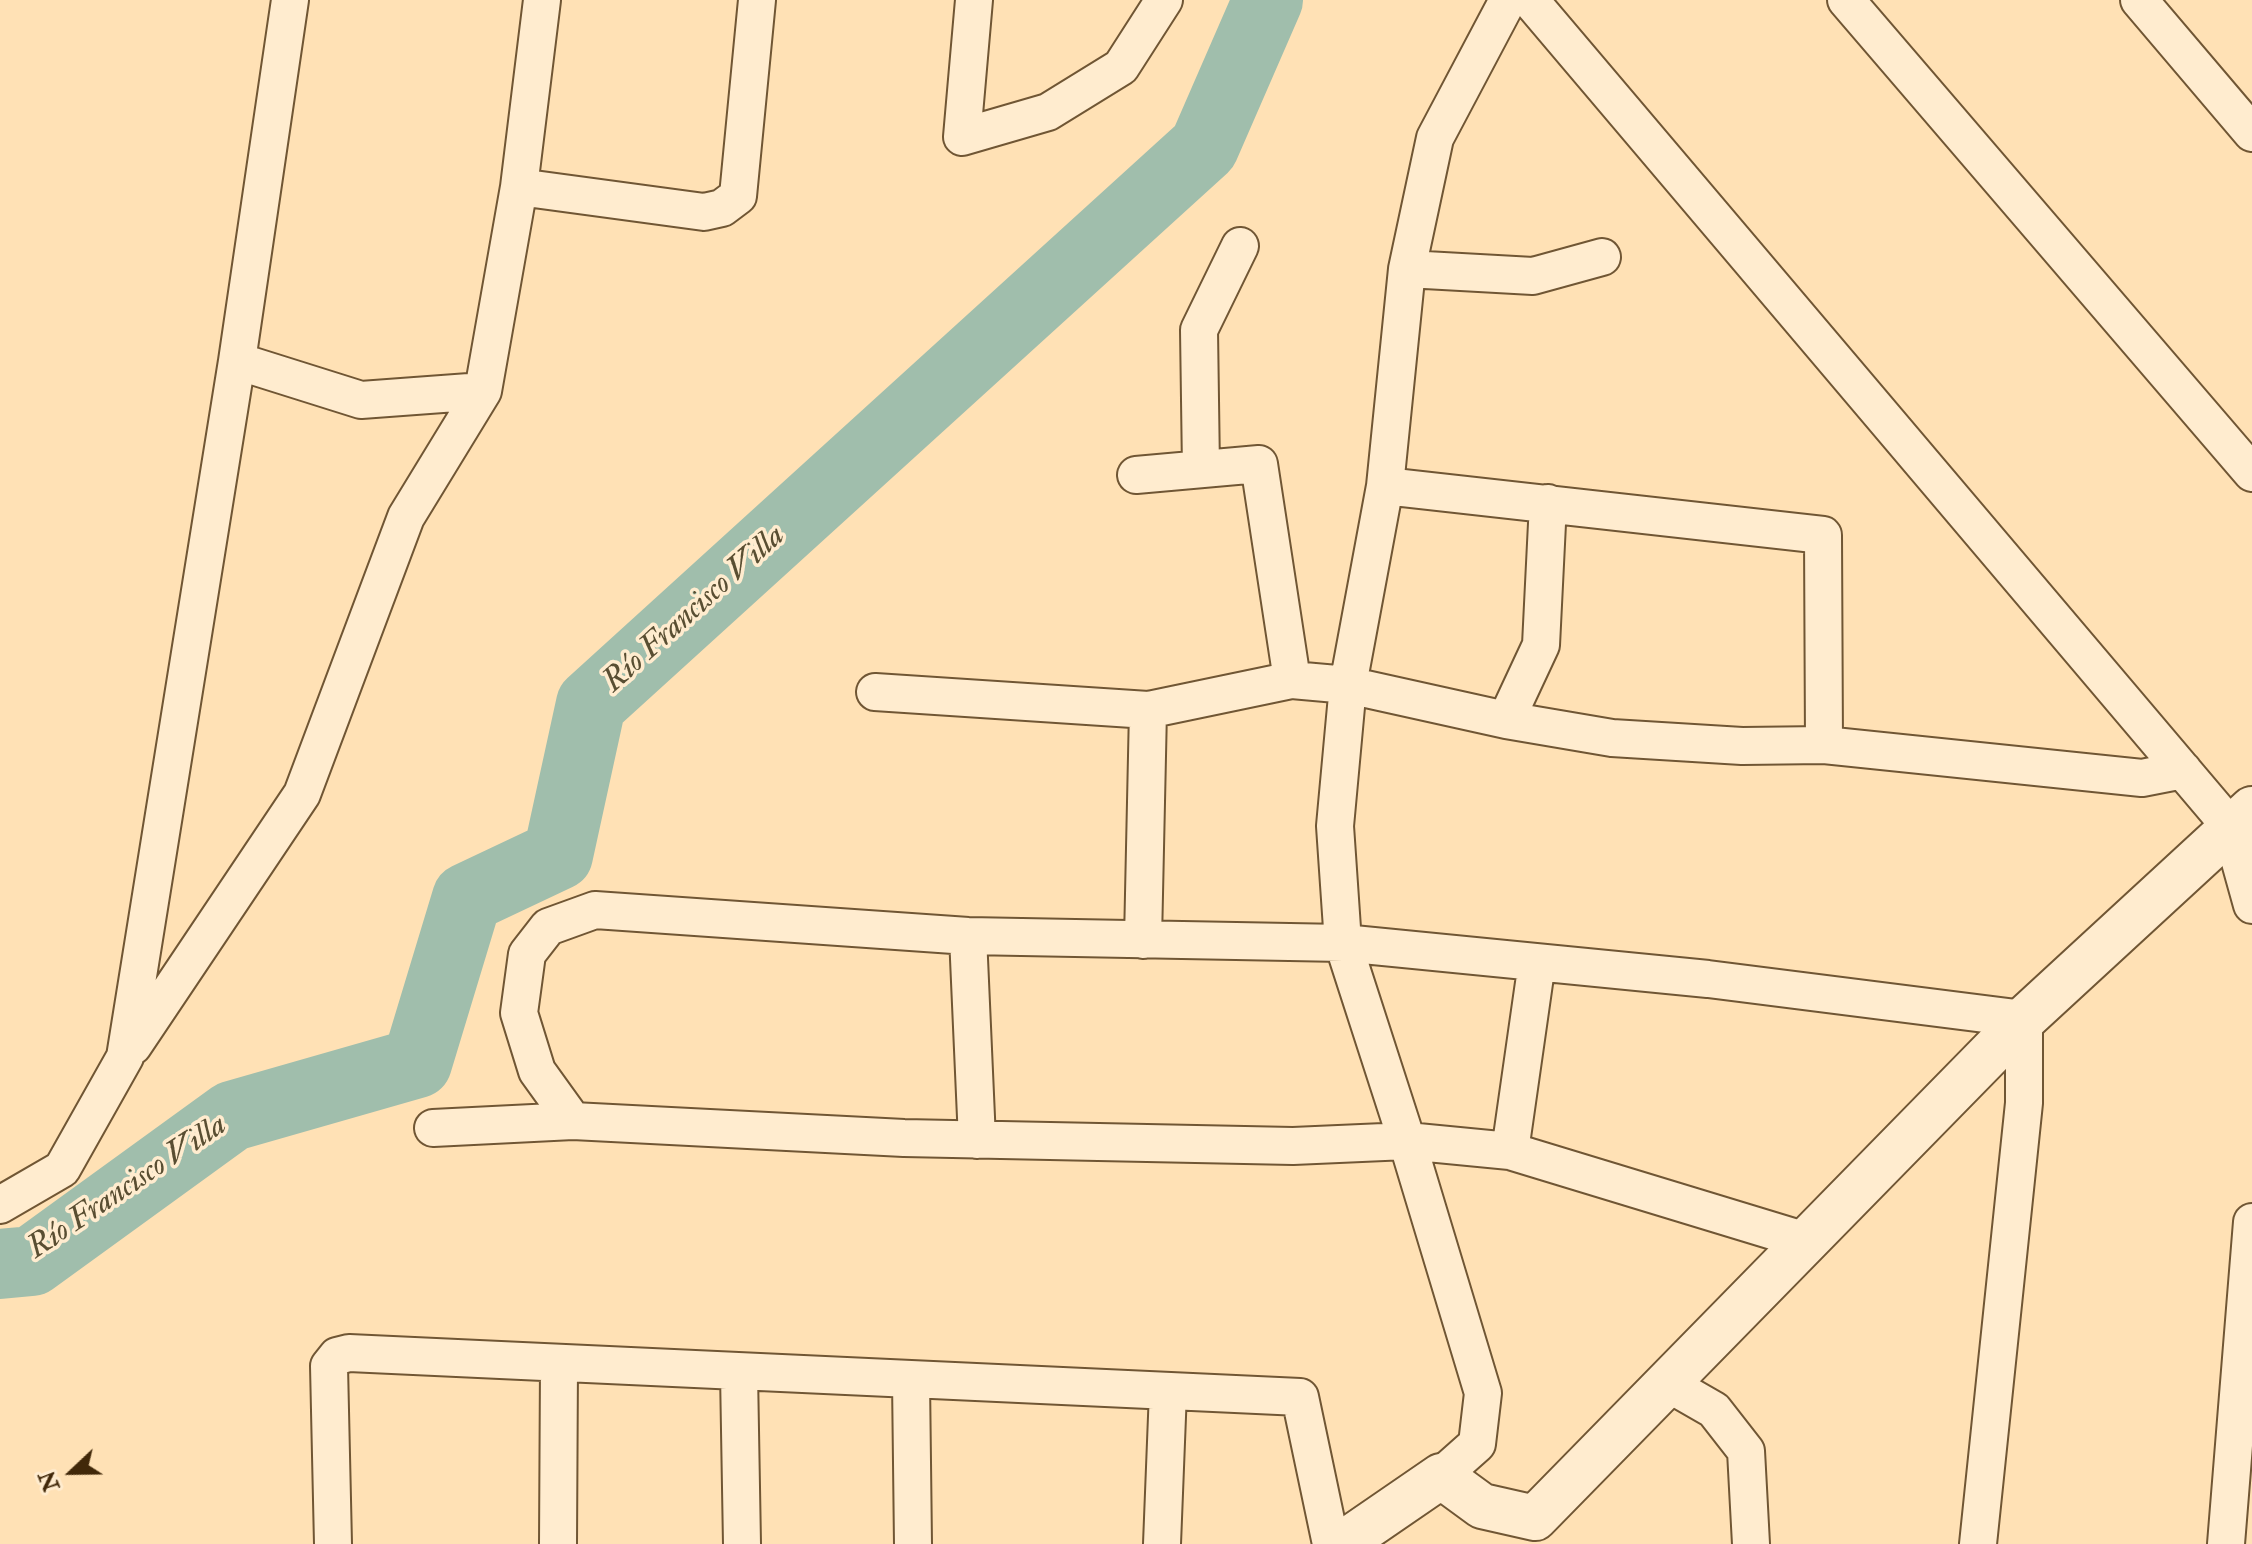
<!DOCTYPE html>
<meta charset="utf-8">
<style>
body{margin:0}
#map{position:relative;width:2252px;height:1544px;overflow:hidden;background:#ffe1b5;font-family:"IM FELL Double Pica",serif}
canvas{display:block}
.north{position:absolute;left:32px;top:1432px;width:80px;height:80px;-webkit-text-stroke:6px #ffeccf;paint-order:stroke;rotate:248deg;font-size:22px;font-weight:700;line-height:32px;text-align:center;color:#412809}
.north::after{content:'';display:block;margin:auto;width:28px;height:36px;background:#412809;clip-path:polygon(50% 0,100% 100%,50% 72%,0 100%)}
</style>
<div id="map">
<canvas width="2252" height="1544"></canvas>
<div class="north">N</div>
</div>
<script>
const ctx = document.querySelector('canvas').getContext('2d');
ctx.lineJoin = 'round';
const poly = rows => new Path2D(rows.map(r => 'M' + r).join(''));
function strokePath(path, color, width, dash) { ctx.strokeStyle = color; ctx.lineWidth = width; ctx.lineCap = dash ? 'butt' : 'round'; ctx.setLineDash(dash || []); ctx.stroke(path); }
function label(font, color, halo, rows, align = 'center') {
  ctx.font = font + ' "IM FELL Double Pica",serif'; ctx.lineWidth = 7; ctx.setLineDash([]); ctx.textBaseline = 'middle'; ctx.strokeStyle = halo; ctx.fillStyle = color; for (const [text, x, y, turn = 0] of rows) {
    ctx.save(); ctx.translate(x, y); ctx.rotate((+turn || 0) * Math.PI / 180); ctx.textAlign = isNaN(turn) ? turn : align; if (halo) ctx.strokeText(text, 0, 0); ctx.fillText(text, 0, 0); ctx.restore();
  }
}
const river = poly([
 [0,1264,32,1261,232,1116,417,1063,467,898,558,855,591,704,1204,147,1268,0]
]);
const minor = poly([
 [974,0,962,137,1048,112,1121,67,1164,0],
 [1530,0,2230,826,2252,905],
 [1846,0,2252,473],
 [2139,0,2252,133],
 [519,187,704,212,722,208,738,196,757,0],
 [1407,269,1533,276,1602,257],
 [237,361,361,400,483,391],
 [1201,469,1199,330,1240,246],
 [1136,475,1259,464,1292,680],
 [1385,486,1823,535,1824,745],
 [875,692,1148,710,1292,680,1348,685,1506,720,1612,738,1742,746,1824,745,2142,778,2183,770],
 [1506,720,1541,645,1548,503],
 [968,936,977,1140],
 [1143,940,1148,710],
 [133,1046,302,794,406,517,483,391,519,187,542,0],
 [573,1121,537,1071,519,1013,527,954,548,927,595,910,968,936,1343,943,1708,979,2024,1019,2024,1103,1978,1544],
 [433,1128,573,1121,904,1138,1293,1146,1407,1141,1510,1151,1806,1241],
 [1510,1151,1537,962],
 [0,1205,62,1169,125,1057,237,361,290,0],
 [739,1373,742,1544],
 [911,1380,913,1544],
 [1667,1383,1714,1410,1746,1451,1751,1544],
 [1441,1476,1477,1444,1483,1393,1407,1141,1343,943,1335,826,1348,685,1385,486,1407,269,1435,138,1508,0],
 [333,1544,329,1366,337,1356,349,1353,1300,1397,1331,1544],
 [558,1544,559,1365],
 [1162,1544,1168,1391],
 [2226,1544,2252,1222]
]);
const tertiary = poly([
 [1342,1544,1441,1476,1482,1506,1535,1518,2024,1019,2252,809]
]);
const waterNames = [
 ["Río Francisco Villa",695,610,-42],
 ["Río Francisco Villa",128,1188,-34]
];
strokePath(river, '#a0beac', 70);
strokePath(minor, '#705634', 40);
strokePath(tertiary, '#705634', 48);
strokePath(minor, '#ffeccf', 36);
strokePath(tertiary, '#ffeccf', 44);
label('italic 32px', '#594e32', '#ffeccf', waterNames);
</script>
